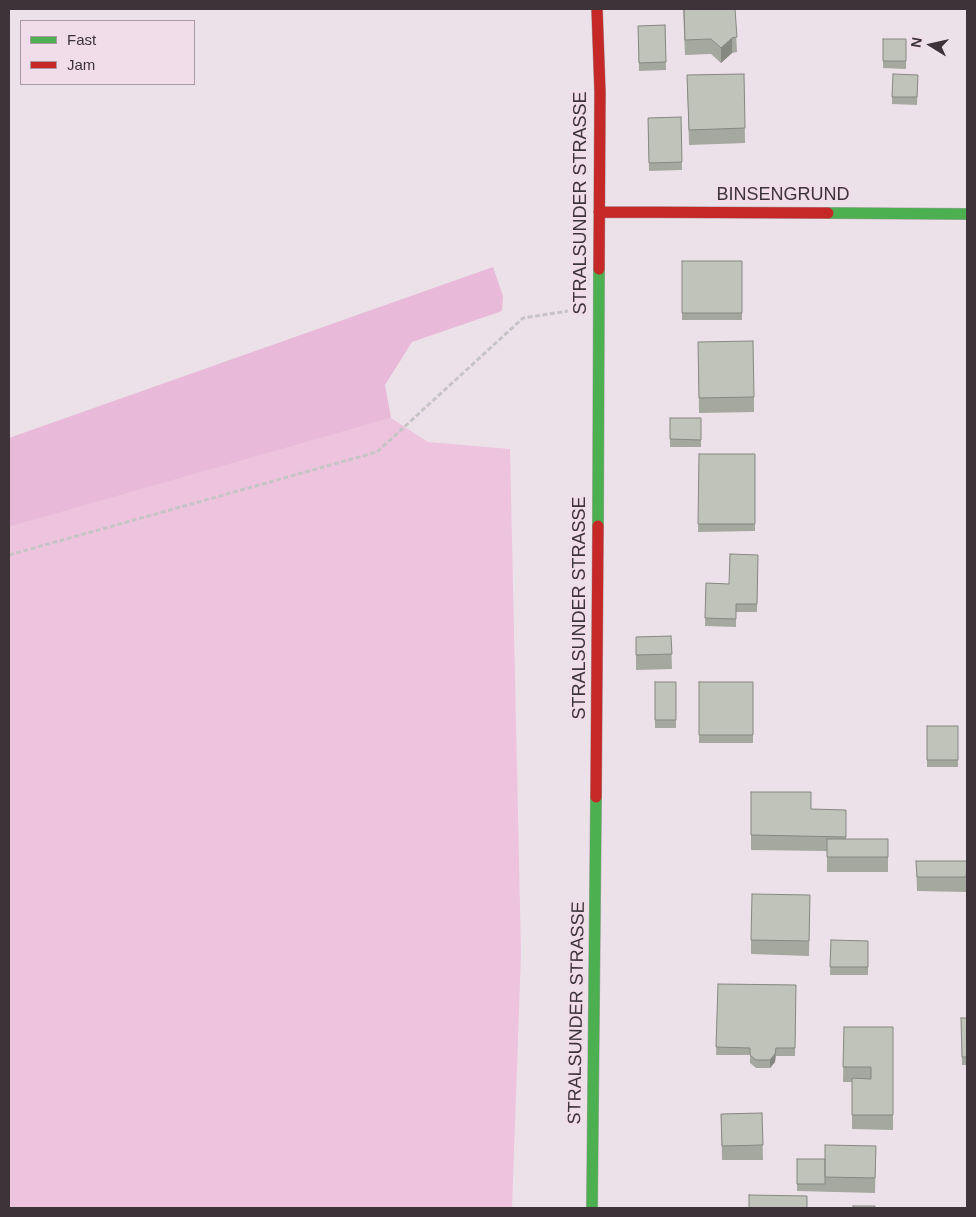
<!DOCTYPE html>
<style>
body{margin:0}
#map{position:relative;width:976px;height:1217px;overflow:hidden;background:#ece1e8;font-family:Helvetica,sans-serif}
canvas{display:block}
.frame{position:absolute;inset:0;border:10px solid #3c3438;pointer-events:none}
.legend{position:absolute;left:20px;top:20px;width:175px;height:65px;box-sizing:border-box;background:#f1dce9;border:1px solid #a999a2;margin:0;padding:6px 9px;list-style:none;font-size:15px;color:#3c3438}
.legend li{display:flex;align-items:center;gap:10px;height:25px}
.legend b{width:25px;border:1px solid #a999a2}
.north{position:absolute;left:906px;top:20px;width:50px;height:50px;-webkit-text-stroke:4px #f1dce9;paint-order:stroke;rotate:280deg;font-size:14px;font-weight:700;line-height:20px;text-align:center;color:#3c3438}
.north::after{content:'';display:block;margin:auto;width:18px;height:22px;background:#3c3438;clip-path:polygon(50% 0,100% 100%,50% 72%,0 100%)}
</style>
<div id="map">
<canvas width="976" height="1217"></canvas>
<div class="frame"></div>
<ul class="legend">
<li><b style="height:6px;background:#4caf50"></b>Fast</li>
<li><b style="height:6px;background:#c62828"></b>Jam</li>
</ul>
<div class="north">N</div>
</div>
<script>
const ctx = document.querySelector('canvas').getContext('2d');
ctx.lineJoin = 'round';
function fill(path, color) { ctx.fillStyle = color; ctx.fill(path, 'evenodd'); }
const poly = rows => new Path2D(rows.map(r => 'M' + r).join(''));
function strokePath(path, color, width, dash) { ctx.strokeStyle = color; ctx.lineWidth = width; ctx.lineCap = dash ? 'butt' : 'round'; ctx.setLineDash(dash || []); ctx.stroke(path); }
function label(font, color, halo, rows, align = 'center') {
  ctx.font = font + ' Helvetica,sans-serif'; ctx.lineWidth = 5; ctx.setLineDash([]); ctx.textBaseline = 'middle'; ctx.strokeStyle = halo; ctx.fillStyle = color; for (const [text, x, y, turn = 0] of rows) {
    ctx.save(); ctx.translate(x, y); ctx.rotate((+turn || 0) * Math.PI / 180); ctx.textAlign = isNaN(turn) ? turn : align; if (halo) ctx.strokeText(text, 0, 0); ctx.fillText(text, 0, 0); ctx.restore();
  }
}
const green = poly([
 [391,418,428,442,510,449,521,953,512,1208,9,1208,9,527]
]);
const forest = poly([
 [493,267,503,296,502,311,412,342,385,385,391,418,9,527,9,438]
]);
const path = poly([
 [9,555,377,452,523,318,568,311]
]);
const fast = poly([
 [828,213,967,214],
 [598,526,599,269],
 [592,1208,596,797]
]);
const jam = poly([
 [597,9,600,92,599,269],
 [599,212,828,213],
 [596,797,598,526]
]);
const wall = poly([
 [683,9,735,9,737,52,732,53,721,63,711,54,685,55],
 [665,25,666,70,639,71,638,26],
 [883,39,906,39,906,69,883,68],
 [744,74,745,143,689,145,687,75],
 [918,75,917,105,892,104,892,97],
 [681,117,682,170,649,171,648,118],
 [682,261,742,261,742,320,682,320],
 [698,342,754,397,754,412,699,413],
 [670,418,701,418,701,447,670,447],
 [699,454,755,454,755,531,698,532],
 [758,555,757,612,736,612,736,627,705,626,706,583,729,584],
 [671,636,672,669,636,670,636,637],
 [655,682,676,682,676,728,655,728],
 [699,682,753,682,753,743,699,743],
 [927,726,958,726,958,767,927,767],
 [751,792,811,809,846,810,846,839,888,839,888,872,827,872,827,851,751,850],
 [916,861,967,861,966,892,917,891],
 [810,895,809,956,751,954,751,940],
 [831,940,868,941,868,975,830,975],
 [718,984,796,985,795,1056,776,1056,775,1062,770,1068,756,1068,750,1063,750,1055,716,1055],
 [961,1018,967,1018,967,1065,962,1065],
 [844,1027,893,1027,893,1130,852,1129,852,1082,843,1082],
 [762,1113,763,1160,722,1160,721,1114],
 [876,1146,875,1193,797,1191,797,1159,825,1159]
]);
const shadedWall = poly([
 [732,38,732,53,721,63,721,48],
 [776,1048,775,1062,770,1068,770,1060]
]);
const building = poly([
 [684,9,735,9,737,37,732,38,721,48,711,39,685,40,684,9],
 [665,25,666,62,639,63,638,26,665,25],
 [883,39,906,39,906,61,883,61,883,39],
 [744,74,745,128,689,130,687,75,744,74],
 [893,74,918,75,917,97,892,97,893,74],
 [681,117,682,162,649,163,648,118,681,117],
 [682,261,742,261,742,313,682,313,682,261],
 [753,341,754,397,699,398,698,342,753,341],
 [670,418,701,418,701,440,670,439,670,418],
 [699,454,755,454,755,524,698,524,699,454],
 [730,554,758,555,757,604,736,604,736,619,705,618,706,583,729,584,730,554],
 [671,636,672,654,636,655,636,637,671,636],
 [655,682,676,682,676,720,655,720,655,682],
 [699,682,753,682,753,735,699,735,699,682],
 [927,726,958,726,958,760,927,760,927,726],
 [751,792,811,792,811,809,846,810,846,837,751,835,751,792],
 [827,839,888,839,888,857,827,857,827,839],
 [916,861,967,861,966,877,917,877,916,861],
 [752,894,810,895,809,941,751,940,752,894],
 [831,940,868,941,868,967,830,967,831,940],
 [718,984,796,985,795,1048,776,1048,775,1054,770,1060,756,1060,750,1055,750,1048,716,1047,718,984],
 [961,1018,967,1018,967,1057,962,1057,961,1018],
 [844,1027,893,1027,893,1115,852,1115,852,1078,871,1079,871,1067,843,1067,844,1027],
 [762,1113,763,1145,722,1146,721,1114,762,1113],
 [825,1145,876,1146,875,1178,825,1177,825,1145],
 [797,1159,825,1159,825,1184,797,1184,797,1159],
 [749,1195,807,1196,807,1208,749,1208,749,1195],
 [853,1206,875,1206,875,1208,853,1208,853,1206]
]);
const streetNames = [
 ["BINSENGRUND",783,195],
 ["STRALSUNDER STRASSE",581,203,-90],
 ["STRALSUNDER STRASSE",580,608,-90],
 ["STRALSUNDER STRASSE",577,1013,-89]
];
fill(green, '#edc3de');
fill(forest, '#e8b9d8');
strokePath(fast, '#aaa2a7', 12);
strokePath(jam, '#aaa2a7', 12);
strokePath(path, '#c7c4c6', 3, [5, 2.5]);
strokePath(fast, '#4caf50', 11);
strokePath(jam, '#c62828', 11);
fill(wall, '#a5a89f');
fill(shadedWall, '#868882');
fill(building, '#c0c3b9');
strokePath(building, '#868882', 1);
label('18px', '#3c3438', '#f1dce9', streetNames);
</script>
